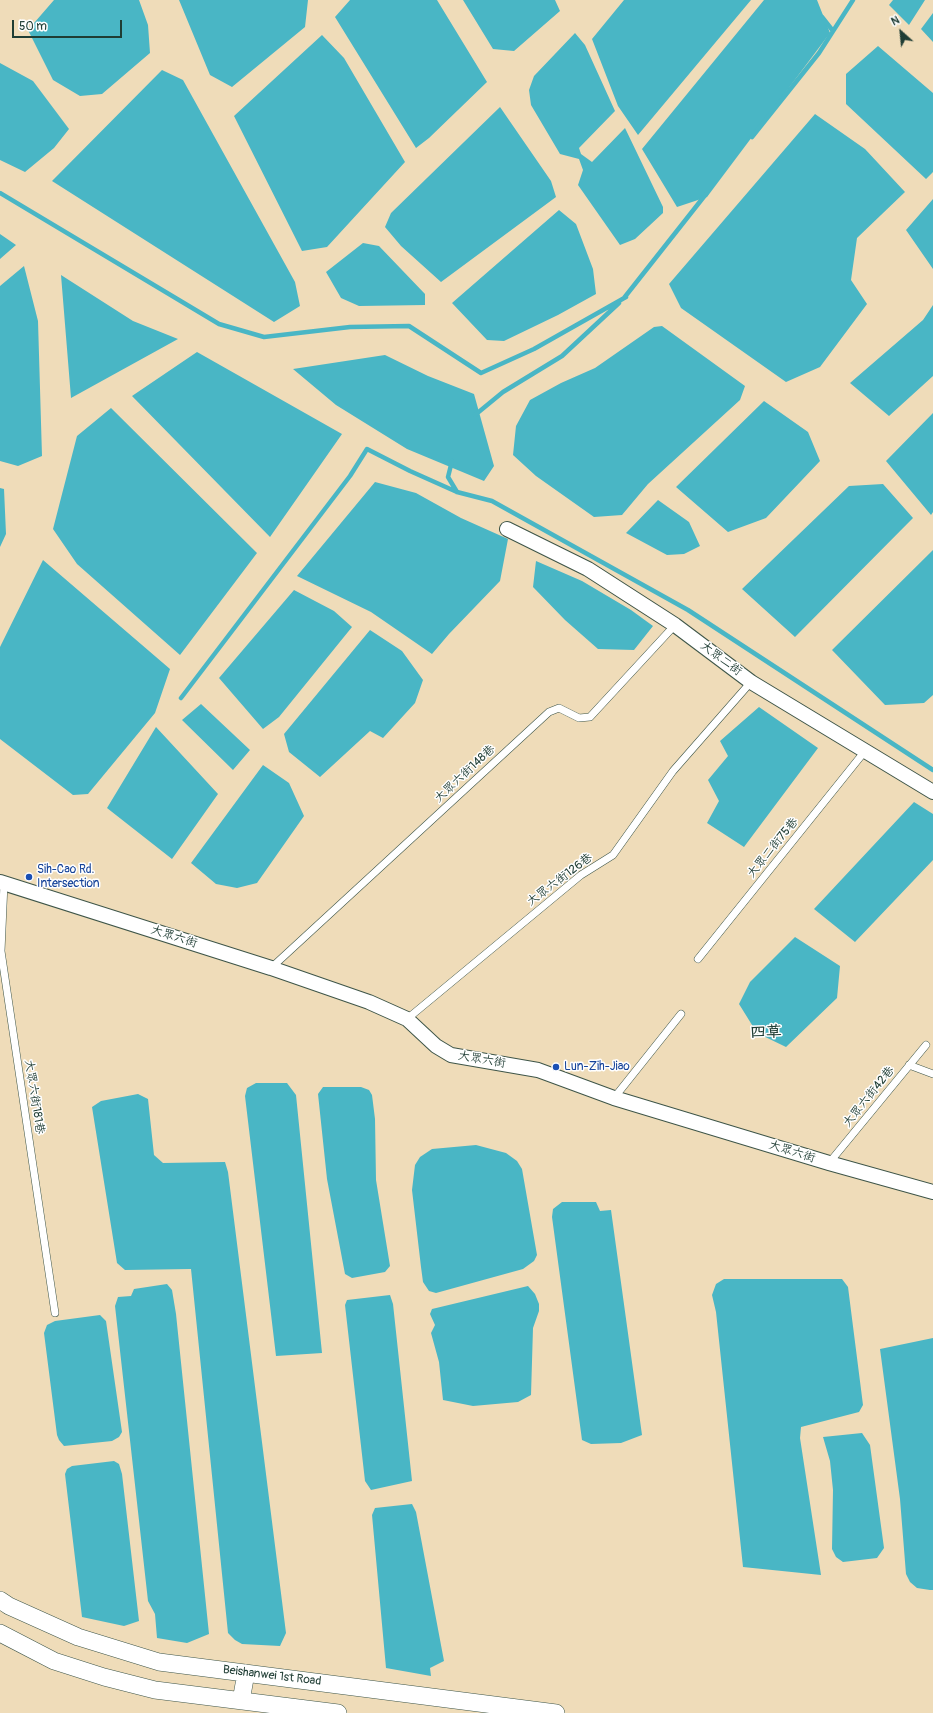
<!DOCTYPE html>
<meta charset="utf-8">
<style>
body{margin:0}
#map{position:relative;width:933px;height:1713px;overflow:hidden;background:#efdcb9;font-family:Pangolin,sans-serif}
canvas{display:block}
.north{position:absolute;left:881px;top:12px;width:40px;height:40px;-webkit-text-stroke:3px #fff;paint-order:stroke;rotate:333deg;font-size:11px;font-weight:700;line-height:16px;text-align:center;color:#1f3d34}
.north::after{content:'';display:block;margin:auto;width:14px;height:18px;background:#1f3d34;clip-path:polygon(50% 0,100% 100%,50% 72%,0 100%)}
.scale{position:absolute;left:12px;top:20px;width:110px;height:18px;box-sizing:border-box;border:2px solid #1f3d34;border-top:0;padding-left:5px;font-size:12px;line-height:14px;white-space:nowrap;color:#1f3d34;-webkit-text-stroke:3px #fff;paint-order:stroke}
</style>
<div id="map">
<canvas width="933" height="1713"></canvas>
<div class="north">N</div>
<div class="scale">50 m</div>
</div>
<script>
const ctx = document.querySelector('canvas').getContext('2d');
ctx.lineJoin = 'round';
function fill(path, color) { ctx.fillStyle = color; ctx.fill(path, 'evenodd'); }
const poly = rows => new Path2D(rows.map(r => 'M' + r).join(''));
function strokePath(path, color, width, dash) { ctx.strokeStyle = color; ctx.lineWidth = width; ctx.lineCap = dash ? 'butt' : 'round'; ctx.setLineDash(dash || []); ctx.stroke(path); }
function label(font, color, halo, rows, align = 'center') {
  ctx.font = font + ' Pangolin,"LXGW WenKai TC",sans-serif'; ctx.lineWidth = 3; ctx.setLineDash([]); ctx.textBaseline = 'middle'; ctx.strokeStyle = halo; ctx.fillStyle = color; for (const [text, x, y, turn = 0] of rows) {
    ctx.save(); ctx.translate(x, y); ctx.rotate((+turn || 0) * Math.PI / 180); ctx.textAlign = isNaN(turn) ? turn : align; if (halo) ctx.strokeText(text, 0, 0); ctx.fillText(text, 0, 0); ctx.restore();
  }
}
const water = poly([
 [54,0,139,0,148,25,150,53,102,94,80,96,53,80,28,30],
 [179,0,308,0,305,27,232,87,210,75],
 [350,0,437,0,487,82,429,138,416,148,335,17],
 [463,0,555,0,560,11,514,51,493,49],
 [624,0,751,0,638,135,618,106,592,39],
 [764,0,817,0,830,33,707,197,677,207,642,149],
 [893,0,925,0,909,25,889,5],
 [933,13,933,42,921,29],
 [575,33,585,45,615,111,579,148,581,154,592,162,625,128,663,207,663,213,635,239,620,245,578,185,583,170,579,159,560,154,531,105,529,90,534,76],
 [322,35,344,58,405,162,327,247,302,251,234,116],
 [878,46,933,93,933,172,926,179,846,104,846,74],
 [0,63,33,81,69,129,54,148,25,172,0,160],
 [162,70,183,80,295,282,300,306,274,322,52,181],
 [500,107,551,181,556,197,441,282,401,246,385,227,391,213],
 [815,114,865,149,905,192,857,238,851,280,867,304,820,367,786,382,681,308,669,284],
 [933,199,933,269,906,230],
 [559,210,576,224,593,269,596,294,558,315,504,341,487,340,452,303],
 [0,234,16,245,0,259],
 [363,243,379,246,425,294,425,305,359,306,341,298,326,272],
 [24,266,38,321,42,456,18,466,0,461,0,286],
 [61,275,133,321,178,339,71,398],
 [933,305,933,376,889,416,850,383,923,320],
 [662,326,745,386,740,400,648,484,622,515,594,517,536,476,513,455,516,426,530,400,561,383,595,368,654,327],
 [197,352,342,434,270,537,132,396],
 [385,355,428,376,474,394,494,466,484,481,407,449,336,405,293,369],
 [764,401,808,432,820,461,766,518,728,532,676,487],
 [111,408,257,553,180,655,77,564,53,529,77,436],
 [933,413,933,512,931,515,886,461],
 [375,482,416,493,461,518,508,539,500,581,449,634,432,654,371,612,297,576],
 [883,484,913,518,795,637,742,589,849,486],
 [0,488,4,489,6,534,0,547],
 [658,500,689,522,700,546,684,554,667,555,626,533],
 [933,550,933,695,924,703,885,705,832,650],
 [43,560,170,669,155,713,88,794,73,795,0,739,0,647],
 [536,561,582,581,631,610,653,626,634,650,598,649,565,620,533,587],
 [294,590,334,611,352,627,279,717,263,729,219,678],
 [370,630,402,651,423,680,415,703,383,738,370,731,320,777,289,752,284,734],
 [201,704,250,750,233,770,182,720],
 [759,707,818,748,744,847,707,823,719,801,708,780,728,756,720,741],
 [156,727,218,794,172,859,107,808],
 [263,765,289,783,304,816,257,883,237,888,216,884,191,863],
 [914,802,933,814,933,860,855,942,814,909],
 [795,937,840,966,837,998,786,1047,757,1033,739,1004,750,982],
 [256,1083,287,1083,296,1095,322,1353,276,1356,245,1096,247,1088],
 [323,1087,361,1087,369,1090,372,1095,375,1119,376,1180,390,1266,385,1272,352,1278,345,1274,327,1179,318,1094],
 [138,1094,148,1099,154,1155,163,1163,225,1162,228,1172,286,1633,280,1646,242,1644,235,1640,228,1633,191,1269,125,1270,117,1263,92,1107,101,1101],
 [476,1145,506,1153,517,1161,522,1169,537,1255,534,1261,523,1269,436,1293,429,1291,423,1282,421,1267,412,1190,415,1165,420,1157,432,1149],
 [562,1202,596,1202,600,1211,611,1210,642,1435,621,1443,591,1444,582,1440,552,1217,553,1209],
 [724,1279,842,1279,848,1287,863,1405,859,1412,801,1427,800,1438,821,1575,743,1567,716,1312,712,1295,716,1284],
 [167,1284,172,1290,176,1314,209,1634,187,1643,157,1638,155,1614,148,1601,115,1306,118,1297,131,1296,134,1289],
 [528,1286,535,1294,539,1304,539,1311,533,1328,531,1395,518,1402,473,1406,443,1400,439,1362,431,1333,435,1325,430,1314,432,1309],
 [390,1295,393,1304,412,1481,371,1490,365,1481,345,1305,347,1300],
 [100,1315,106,1321,122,1432,119,1437,112,1441,64,1446,59,1440,57,1435,44,1333,47,1325,55,1321],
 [933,1338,933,1590,930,1590,917,1588,910,1582,906,1574,900,1499,880,1349],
 [862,1433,870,1445,884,1548,877,1558,843,1562,836,1557,832,1549,833,1490,830,1461,823,1437],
 [114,1461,119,1464,122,1474,139,1621,124,1626,82,1617,65,1474,67,1469,72,1466],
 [412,1504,416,1512,444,1661,430,1668,431,1676,386,1668,372,1515,375,1508]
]);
const stream = poly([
 [822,17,833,31],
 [752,137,819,53,853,0],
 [0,193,219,324,264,337,350,327,409,326,481,373,534,349,626,297],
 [624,298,706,194],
 [475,415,503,392,562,356,619,303],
 [452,461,448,477,457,492],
 [181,698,350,476,367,449,410,471,457,492,492,501,688,610,933,770]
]);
const service = poly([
 [4,883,1,951,55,1313],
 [698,959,865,751],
 [271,968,549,712,559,708,579,718,590,717,675,625],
 [407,1019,581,875,613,855,673,771,751,682],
 [909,1065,933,1074],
 [614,1098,681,1014],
 [829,1163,926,1045]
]);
const minor = poly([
 [507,529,588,569,675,625,751,682,933,792],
 [0,882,271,968,369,1002,407,1019,436,1046,451,1055,538,1070,614,1098,829,1163,933,1192]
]);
const tertiary = poly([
 [0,1600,9,1606,78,1637,159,1662,556,1713],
 [0,1633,54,1661,104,1677,155,1690,338,1713],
 [241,1701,246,1673]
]);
const markers = [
 [29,877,4,"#1a4fb4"],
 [556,1067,4,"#1a4fb4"]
];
const streetNames = [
 ["大眾二街",721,659,37],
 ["大眾六街148巷",465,774,-43],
 ["大眾二街75巷",773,848,-51],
 ["大眾六街126巷",560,880,-37],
 ["大眾六街",174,937,18],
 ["大眾六街",482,1060,10],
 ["大眾六街181巷",34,1097,81],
 ["大眾六街42巷",869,1097,-51],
 ["大眾六街",792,1152,17],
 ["Beishanwei 1st Road",272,1676,7]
];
const transitNames = [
 ["Sih-Cao Rd.",37,870],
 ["Intersection",37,884],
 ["Lun-Zih-Jiao",564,1067]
];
const districtNames = [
 ["四草",766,1033]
];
fill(water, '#49b6c5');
strokePath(stream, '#49b6c5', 4.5);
strokePath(service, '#3e5548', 8);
strokePath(minor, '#3e5548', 16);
strokePath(tertiary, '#3e5548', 18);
strokePath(service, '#fff', 7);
strokePath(minor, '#fff', 14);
strokePath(tertiary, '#fff', 17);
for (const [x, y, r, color] of markers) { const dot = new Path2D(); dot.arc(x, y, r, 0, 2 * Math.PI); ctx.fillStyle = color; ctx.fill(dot); strokePath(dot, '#fff', 1.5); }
label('12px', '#1f3d34', '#fff', streetNames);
label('12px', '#164399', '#fff', transitNames, 'left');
label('bold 16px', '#1f3d34', '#fff', districtNames);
</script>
